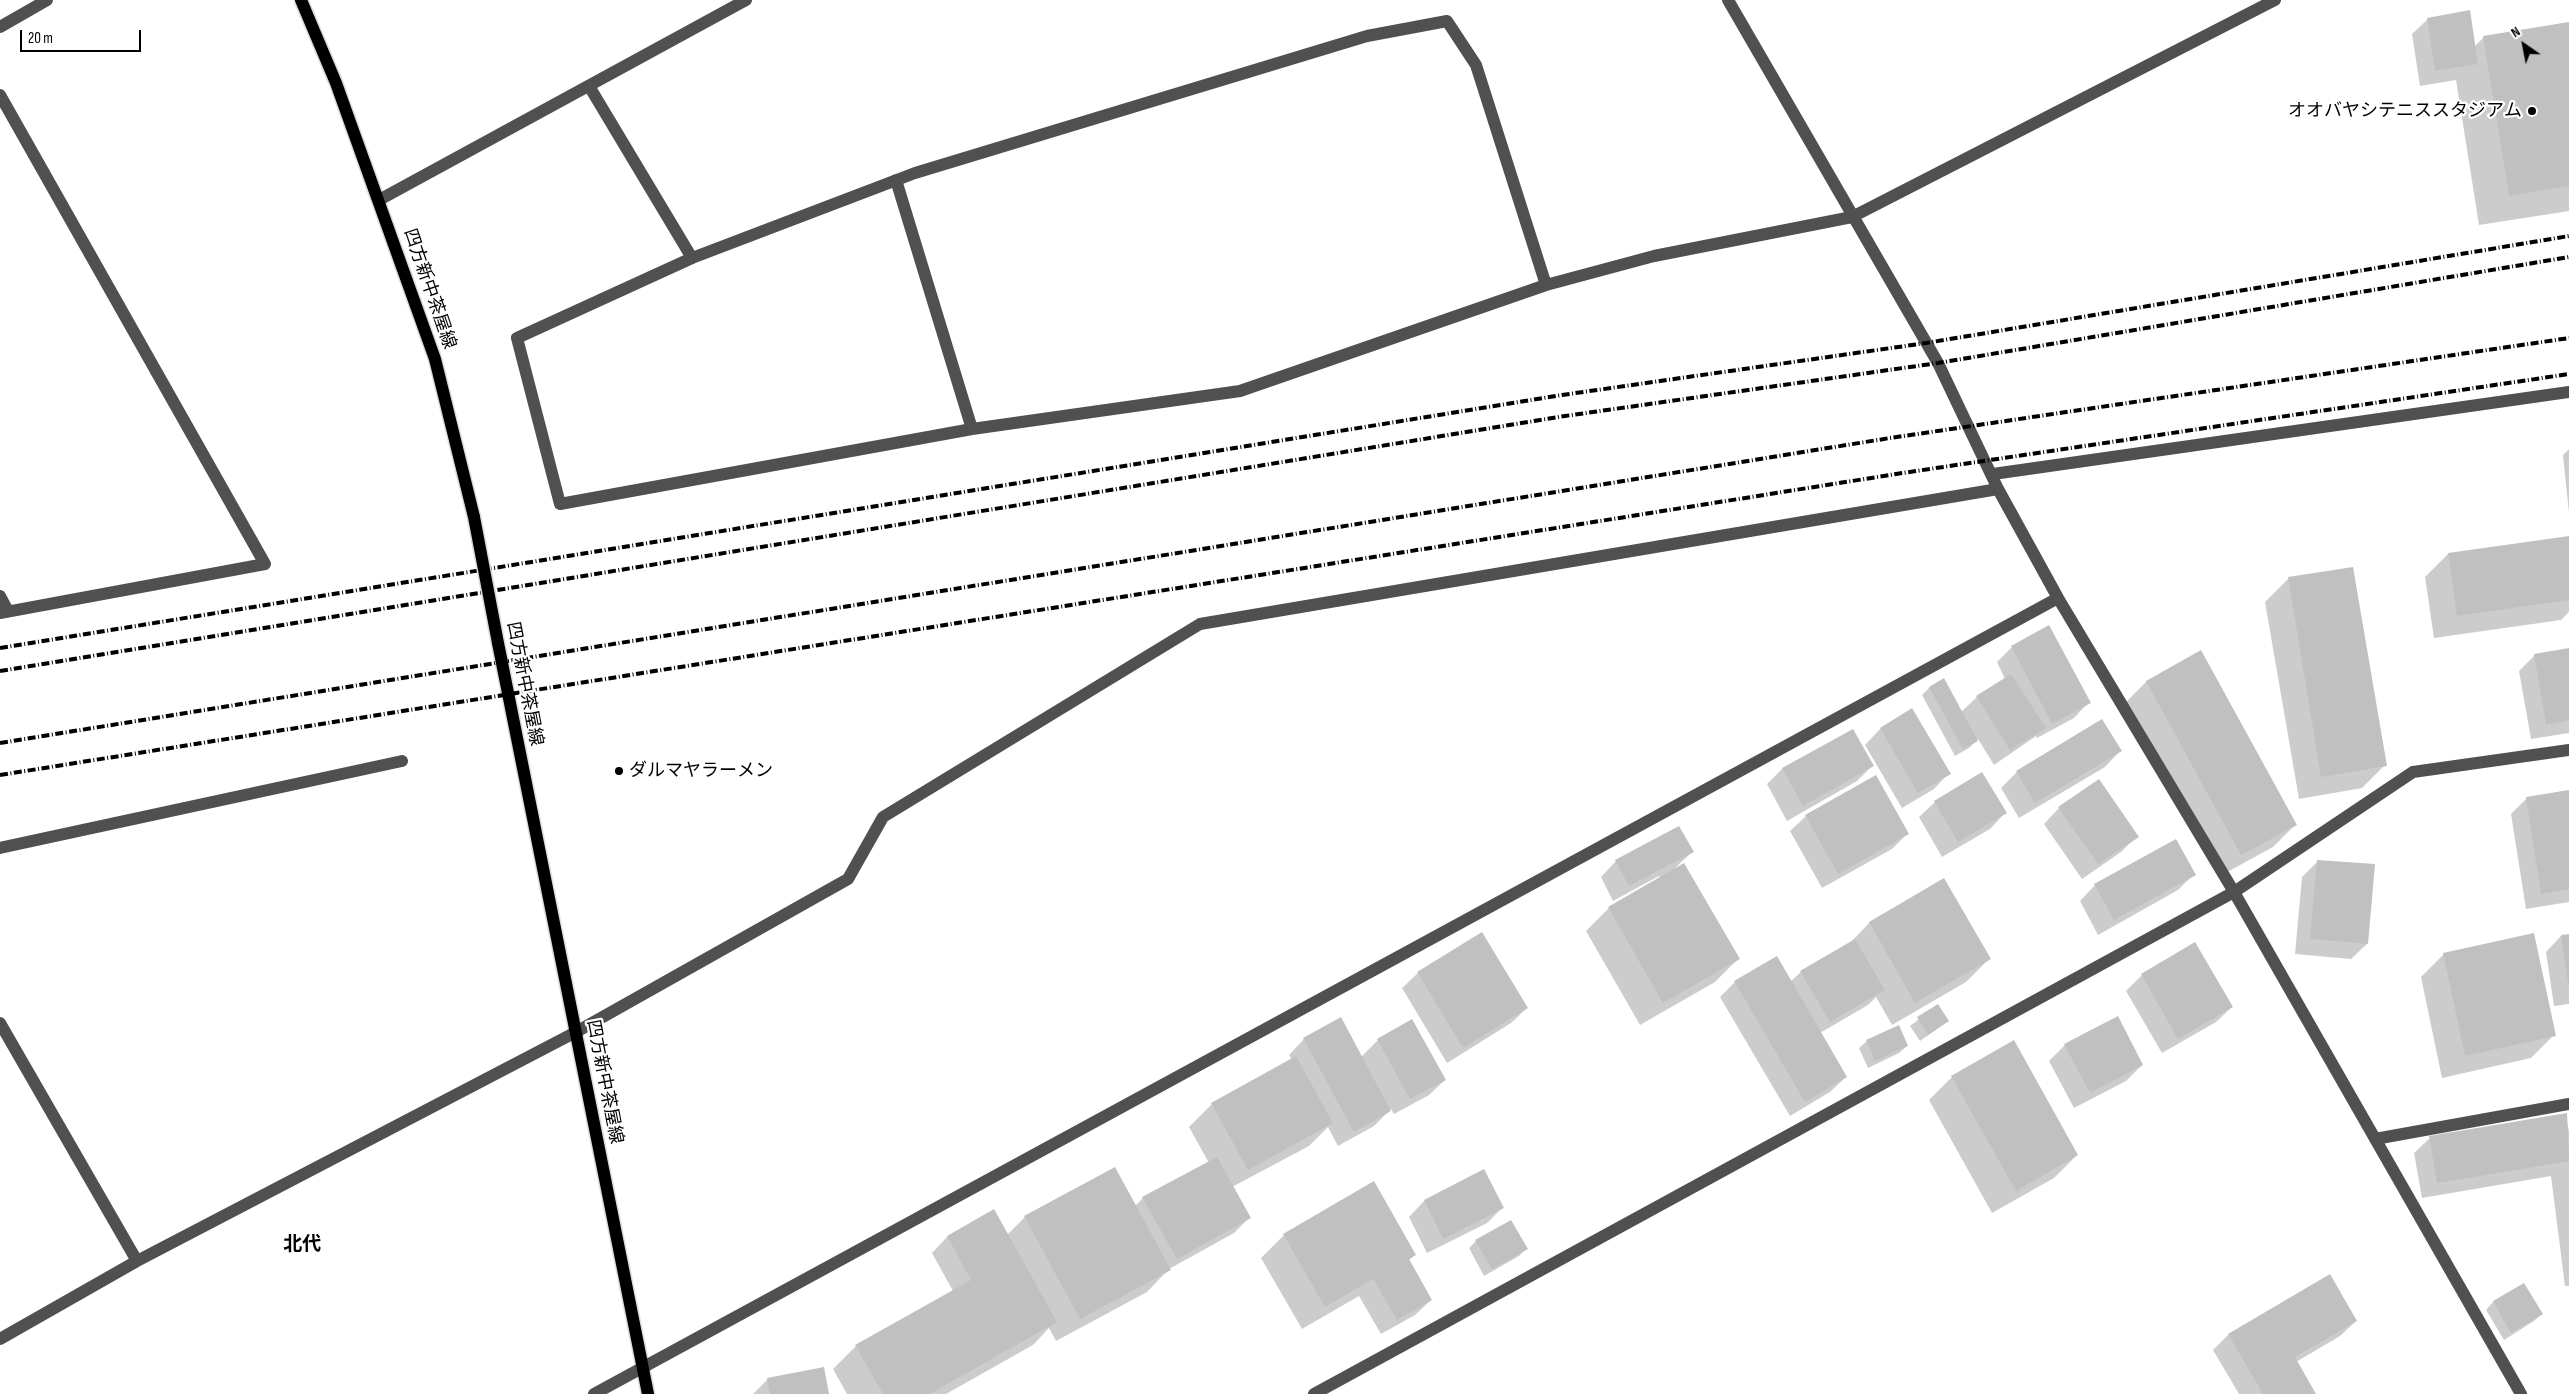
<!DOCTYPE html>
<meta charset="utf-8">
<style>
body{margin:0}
#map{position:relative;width:2569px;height:1394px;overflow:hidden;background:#fff;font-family:"Sofia Sans Condensed",sans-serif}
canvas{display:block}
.north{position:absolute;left:2499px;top:20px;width:50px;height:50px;-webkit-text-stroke:4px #fff;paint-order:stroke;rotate:327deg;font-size:14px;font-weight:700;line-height:20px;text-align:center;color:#000}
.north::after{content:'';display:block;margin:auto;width:18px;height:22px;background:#000;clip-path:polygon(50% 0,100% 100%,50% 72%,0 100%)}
.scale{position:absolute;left:20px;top:30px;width:121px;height:22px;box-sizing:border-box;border:2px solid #000;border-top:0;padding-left:6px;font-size:15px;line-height:18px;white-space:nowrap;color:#000;-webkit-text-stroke:4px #fff;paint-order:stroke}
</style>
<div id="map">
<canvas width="2569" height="1394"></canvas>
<div class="north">N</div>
<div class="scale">20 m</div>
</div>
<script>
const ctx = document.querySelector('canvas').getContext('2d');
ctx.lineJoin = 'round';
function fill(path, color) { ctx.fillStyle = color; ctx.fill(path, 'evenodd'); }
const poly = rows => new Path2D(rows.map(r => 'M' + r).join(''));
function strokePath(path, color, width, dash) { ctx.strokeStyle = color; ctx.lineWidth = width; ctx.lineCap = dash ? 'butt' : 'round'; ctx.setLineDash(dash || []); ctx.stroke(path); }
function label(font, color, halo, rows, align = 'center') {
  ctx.font = font + ' "Sofia Sans Condensed","Noto Sans JP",sans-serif'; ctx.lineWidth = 4.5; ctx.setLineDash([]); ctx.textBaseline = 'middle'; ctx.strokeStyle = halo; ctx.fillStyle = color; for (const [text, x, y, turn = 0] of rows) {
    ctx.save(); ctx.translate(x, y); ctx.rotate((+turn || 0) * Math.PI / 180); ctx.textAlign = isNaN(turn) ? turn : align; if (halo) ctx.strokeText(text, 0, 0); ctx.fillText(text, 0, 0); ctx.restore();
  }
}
const shadow = poly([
 [2428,19,2474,47,2483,38,2569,23,2569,211,2479,225,2456,80,2420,86,2412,34],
 [2569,449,2569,513,2563,455],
 [2569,537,2569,612,2561,620,2434,638,2425,577,2448,554],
 [2352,568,2385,765,2362,788,2299,799,2265,602,2288,579],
 [2012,647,2089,702,2074,718,2037,738,2036,736,1994,765,1978,739,1969,748,1955,756,1922,695,1929,688,1943,680,1961,712,1977,697,2005,679,1997,662],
 [2569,649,2569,733,2531,739,2519,671,2535,655],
 [2201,652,2295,825,2273,847,2218,877,2123,705,2146,682],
 [1912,710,1949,773,1934,789,1902,808,1865,745,1880,729],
 [2102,721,2120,751,2105,767,2019,818,2001,788,2017,772],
 [1872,766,1857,781,1787,821,1767,784,1782,769],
 [2569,791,2569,902,2526,909,2511,814,2527,798],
 [1935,802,2005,813,1990,829,1942,857,1919,817],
 [2059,808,2137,836,2121,852,2082,879,2044,824],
 [1806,816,1907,834,1892,849,1822,888,1790,831],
 [1692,852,1675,868,1738,959,1715,982,1640,1025,1586,931,1609,908,1660,878,1659,876,1613,901,1601,877,1616,861],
 [2318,861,2367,944,2351,959,2295,954,2302,877],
 [2194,874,2178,890,2098,935,2080,901,2095,885],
 [1944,880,1989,959,1966,982,1892,1025,1876,997,1868,1005,1820,1033,1846,1077,1830,1092,1790,1116,1720,997,1735,982,1790,982,1801,972,1850,943,1869,923],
 [2569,935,2569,1004,2554,1006,2546,952,2561,936],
 [2444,954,2554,1035,2531,1058,2442,1078,2421,977],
 [1418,973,1527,1008,1511,1023,1447,1063,1402,988],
 [2142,975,2232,1007,2216,1022,2162,1053,2126,991],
 [1938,1005,1948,1021,1920,1041,1910,1026],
 [1304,1039,1361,1057,1378,1040,1445,1080,1429,1095,1394,1114,1391,1109,1374,1126,1338,1146,1328,1127,1309,1146,1232,1187,1249,1218,1234,1233,1169,1269,1147,1292,1056,1341,1049,1328,1033,1345,946,1394,847,1394,833,1369,856,1346,953,1291,932,1253,947,1237,993,1211,1007,1235,1025,1217,1135,1206,1143,1198,1209,1163,1189,1127,1212,1104,1292,1060,1289,1055],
 [1867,1041,1907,1046,1899,1053,1868,1068,1859,1048],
 [2065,1045,2142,1065,2126,1081,2074,1108,2049,1061],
 [1952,1077,2077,1155,2054,1178,1992,1213,1929,1100],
 [2566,1114,2569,1132,2569,1286,2565,1286,2551,1176,2422,1198,2414,1153,2430,1138],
 [1483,1171,1502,1208,1487,1223,1427,1253,1409,1217,1424,1201],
 [1284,1235,1414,1255,1408,1261,1431,1300,1415,1315,1381,1334,1359,1296,1302,1329,1261,1258],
 [1476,1241,1526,1249,1519,1256,1484,1276,1469,1248],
 [2524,1284,2542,1314,2534,1321,2504,1340,2486,1310,2493,1302],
 [2356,1321,2340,1336,2296,1362,2315,1394,2239,1394,2213,1350,2228,1335],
 [768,1379,827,1394,753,1394]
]);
const building = poly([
 [2470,10,2478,64,2435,71,2427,18],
 [2569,22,2569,186,2509,196,2483,36],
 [2569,536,2569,600,2457,616,2448,553],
 [2353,567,2387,766,2321,777,2288,577],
 [2049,625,2091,703,2052,724,2011,646],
 [2569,648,2569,720,2546,725,2534,654],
 [2201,650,2297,825,2241,855,2146,681],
 [2011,674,2046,728,2010,750,1976,696],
 [1944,678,1978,741,1963,749,1929,687],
 [1912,708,1951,774,1918,793,1880,728],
 [2102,719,2122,751,2035,803,2016,771],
 [1853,729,1874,766,1803,806,1782,768],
 [1982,772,2007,813,1958,842,1934,801],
 [1876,775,1909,834,1838,874,1805,815],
 [2099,779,2139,837,2098,864,2058,807],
 [2569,790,2569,889,2541,894,2526,797],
 [1679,826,1694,852,1629,886,1615,860],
 [2176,839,2196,875,2114,920,2094,884],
 [2317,860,2375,864,2368,944,2310,939],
 [1684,863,1740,959,1663,1003,1608,907],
 [1944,878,1991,959,1915,1003,1869,922],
 [1482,932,1528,1008,1463,1048,1417,972],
 [2534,933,2556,1036,2465,1056,2443,953],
 [2569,934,2569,983,2568,983,2561,935],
 [1855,939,1885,990,1830,1022,1800,971],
 [2195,942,2233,1007,2178,1039,2141,974],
 [1777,956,1847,1077,1805,1102,1734,981],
 [1938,1004,1949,1021,1928,1035,1917,1017],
 [2118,1016,2143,1065,2090,1093,2064,1044],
 [1341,1017,1391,1111,1354,1132,1303,1038],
 [1412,1019,1446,1080,1410,1099,1377,1039],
 [1899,1025,1908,1046,1875,1061,1866,1040],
 [2014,1040,2078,1155,2016,1191,1951,1076],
 [1296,1056,1333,1123,1248,1170,1211,1103],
 [2567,1113,2569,1161,2437,1183,2429,1136],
 [1217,1157,1251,1218,1177,1259,1142,1197],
 [1115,1167,1171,1270,1080,1319,1024,1216],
 [1484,1169,1504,1208,1443,1239,1424,1200],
 [1374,1181,1416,1255,1409,1259,1432,1300,1397,1320,1373,1279,1325,1307,1283,1234],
 [994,1209,1057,1322,930,1394,883,1394,855,1345,971,1280,947,1236],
 [1511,1220,1528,1249,1492,1269,1475,1240],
 [2330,1274,2357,1321,2295,1357,2316,1394,2263,1394,2228,1334],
 [2524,1283,2543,1314,2511,1333,2493,1301],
 [824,1367,829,1394,770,1394,767,1378]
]);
const minor = poly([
 [1728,0,1938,363,1998,489,2058,598,2234,892,2521,1394],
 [0,27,47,0],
 [589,86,692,258],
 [0,95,265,564,0,613],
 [896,180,972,429],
 [379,200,746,0],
 [1546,285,1240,391,972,429,560,504,517,338,692,258,915,173,1367,36,1447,21,1476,65,1546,285,1654,256,1852,217,2275,0],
 [1993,474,2569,392],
 [0,596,8,611],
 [0,848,402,761],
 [0,1023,137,1261],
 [2375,1139,2569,1104],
 [0,1339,137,1261,576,1032,848,879,883,817,1200,624,1998,489],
 [594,1394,2058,598],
 [1314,1394,2234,892,2413,772,2569,750]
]);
const major = poly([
 [301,0,336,83,435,359,474,517],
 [498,643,648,1394]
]);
const rail = poly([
 [0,648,1562,395,1926,343,2569,236],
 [0,671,1565,416,1938,363,2569,257],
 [0,743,1890,438,2569,338],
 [0,775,1896,474,2569,374]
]);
const majorBridge = poly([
 [474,517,498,643]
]);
const markers = [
 [2532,111,5,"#000"],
 [619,771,5,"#000"]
];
const poiNames = [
 ["オオバヤシテニススタジアム",2522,111],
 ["ダルマヤラーメン",629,771,"left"]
];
const streetNames = [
 ["四方新中茶屋線",429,289,71],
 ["四方新中茶屋線",524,684,79],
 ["四方新中茶屋線",604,1082,79]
];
const neighbourhoodNames = [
 ["北代",302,1245]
];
fill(shadow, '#0003');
fill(building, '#c0c0c0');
strokePath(major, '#dbdbdb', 15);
strokePath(minor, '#505050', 12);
strokePath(major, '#000', 12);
strokePath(rail, '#000', 4, [8, 2.5, 1, 2.5]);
strokePath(majorBridge, '#dbdbdb', 15, []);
strokePath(majorBridge, '#000', 12);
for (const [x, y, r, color] of markers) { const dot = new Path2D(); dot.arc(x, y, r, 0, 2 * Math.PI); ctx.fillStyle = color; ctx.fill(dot); strokePath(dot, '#fff', 2); }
label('18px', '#000', '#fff', poiNames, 'right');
label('18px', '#000', '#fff', streetNames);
label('bold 19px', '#000', '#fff', neighbourhoodNames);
</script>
